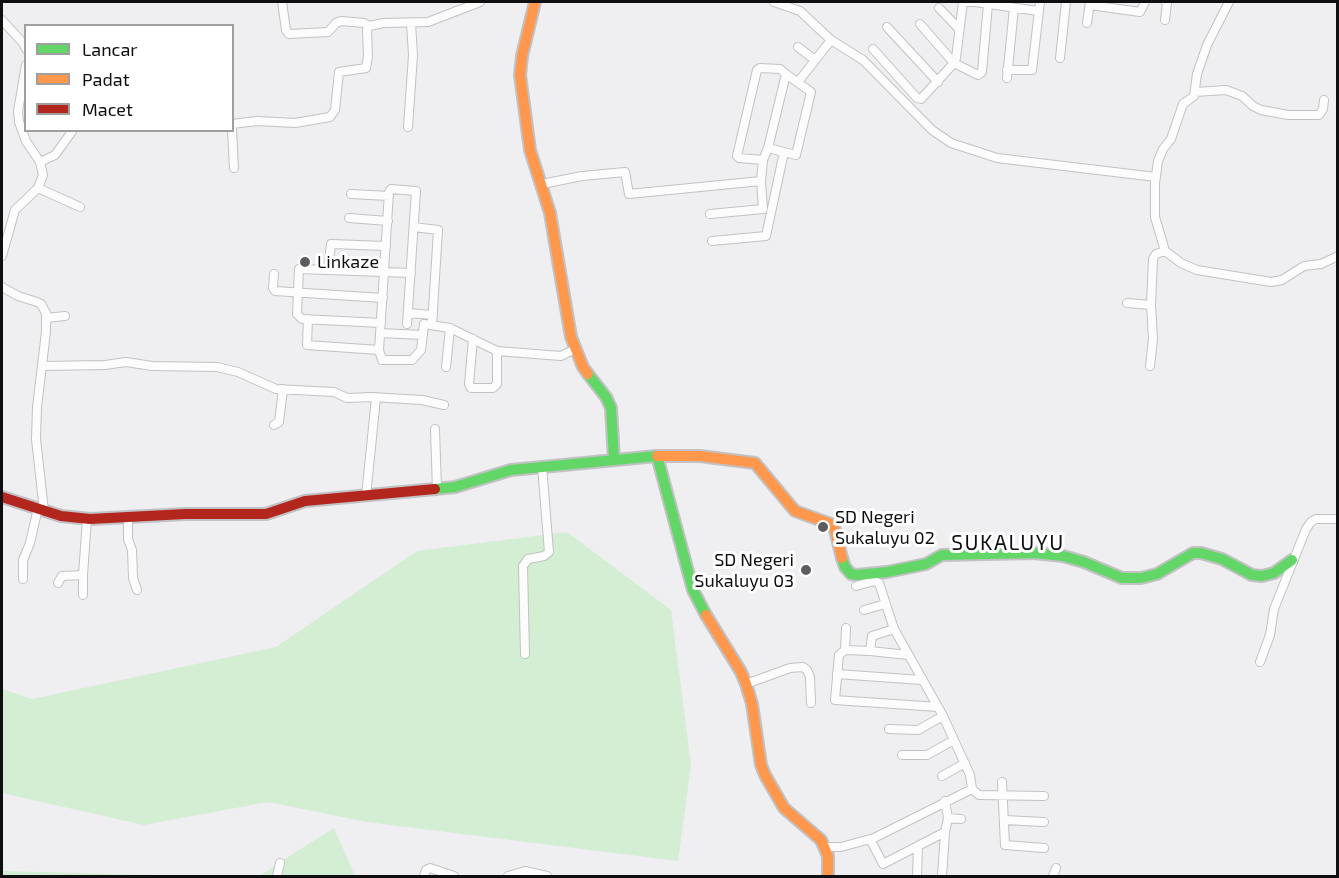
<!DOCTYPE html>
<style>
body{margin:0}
#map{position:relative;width:1339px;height:878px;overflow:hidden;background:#efeef1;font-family:"Exo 2",sans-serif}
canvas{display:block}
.frame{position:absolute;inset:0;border:3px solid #0f0f11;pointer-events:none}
.legend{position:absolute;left:24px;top:24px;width:210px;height:108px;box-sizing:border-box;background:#fff;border:2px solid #9f9fa0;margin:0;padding:8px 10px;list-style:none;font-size:18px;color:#0f0f11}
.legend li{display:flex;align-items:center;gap:12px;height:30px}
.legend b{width:30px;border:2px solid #9f9fa0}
</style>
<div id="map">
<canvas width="1339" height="878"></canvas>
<div class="frame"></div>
<ul class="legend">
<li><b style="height:8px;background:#63d668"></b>Lancar</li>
<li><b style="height:8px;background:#ff974d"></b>Padat</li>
<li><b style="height:8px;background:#b3261e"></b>Macet</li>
</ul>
</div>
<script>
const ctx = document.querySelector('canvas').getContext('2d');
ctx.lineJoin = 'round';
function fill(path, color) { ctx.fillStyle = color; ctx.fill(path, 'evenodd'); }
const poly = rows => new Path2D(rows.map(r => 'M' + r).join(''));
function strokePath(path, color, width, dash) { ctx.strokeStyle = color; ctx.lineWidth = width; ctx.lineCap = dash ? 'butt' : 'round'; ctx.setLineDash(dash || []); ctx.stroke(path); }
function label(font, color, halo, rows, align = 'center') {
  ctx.font = font + ' "Exo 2",sans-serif'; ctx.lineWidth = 6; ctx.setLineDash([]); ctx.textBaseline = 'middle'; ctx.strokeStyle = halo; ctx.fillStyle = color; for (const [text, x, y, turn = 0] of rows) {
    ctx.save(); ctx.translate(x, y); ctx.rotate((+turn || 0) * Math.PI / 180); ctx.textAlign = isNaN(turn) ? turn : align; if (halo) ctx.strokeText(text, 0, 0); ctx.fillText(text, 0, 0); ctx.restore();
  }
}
const green = poly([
 [567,532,671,610,691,765,678,861,367,822,268,802,144,825,2,793,2,689,32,699,276,647,417,551],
 [334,828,355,876,260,876,280,862],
 [2,871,191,876,2,876]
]);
const street = poly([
 [282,2,286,30,289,34,328,32,336,23,341,21,364,23,369,26],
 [774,2,800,11,831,40,863,60,932,130,951,143,997,158,1156,177],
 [1229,2,1207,45,1197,74,1194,96,1183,104,1171,139,1163,149,1158,161,1155,183,1155,217,1165,251,1181,263,1197,270,1271,282,1282,280,1304,266,1321,264,1338,256],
 [988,4,982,72,978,75,954,63,956,58,963,2,975,2,1038,11],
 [1090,5,1140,12,1145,2],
 [939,8,959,29],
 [2,20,23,43,26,49],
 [1165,20,1167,3,1166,2],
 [1087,23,1090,2],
 [887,27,938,82],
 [798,47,815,60],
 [873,49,917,98,921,99,954,63,920,24],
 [1060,58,1066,2],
 [1007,70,1032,70,1040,2],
 [1007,78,1014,8],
 [798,82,831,40],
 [1195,92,1226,90,1242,96,1253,106,1261,110,1288,115,1319,115,1323,109,1324,100],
 [232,124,257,121,295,123,330,117,335,110,339,72,366,68,368,56,367,30,369,26,384,23,428,22,480,2],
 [408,127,413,55,411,23],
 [232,130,234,168],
 [768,148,786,74,811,92,796,155,768,148,763,160,739,158,737,156,757,70,760,68,780,69,786,74],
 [40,162,55,155,73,130],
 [542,184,582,176,625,172,629,194,761,181,763,160],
 [38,188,80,207],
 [351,194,389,196],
 [710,214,763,209,761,181],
 [349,218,388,221],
 [414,227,438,230,432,325],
 [712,241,766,236,784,152],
 [2,256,15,210,38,188,43,175,40,162,26,141,19,122,18,111,26,65],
 [328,269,331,244,386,246],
 [274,274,273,288,275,291,383,298],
 [2,287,18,296,37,302,41,304,46,313,46,332,37,407,36,439,44,511],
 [1127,303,1151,305],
 [408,313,433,315],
 [46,318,65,316],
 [308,319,307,345,379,350,382,360,412,360,421,350,424,324,450,328,497,351,561,356,575,349],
 [381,323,302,319,297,314,299,269,411,273],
 [380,333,423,335],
 [473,339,469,384,471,388,493,388,497,384,497,351],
 [379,350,389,192,391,189,416,191,407,324],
 [42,366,105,365,126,362,152,366,217,367,238,372,276,389,334,392,347,398,372,397,422,400,444,405],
 [1150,366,1153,339,1151,305,1153,259,1156,254,1165,251],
 [446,367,450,328],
 [274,425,279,422,283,389],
 [435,429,437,490],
 [366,496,376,398],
 [128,518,128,539,132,550,133,578,137,590],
 [83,575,83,595],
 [23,579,23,560,30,543,38,508],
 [58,583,62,576,83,575,87,519],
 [864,610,885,604],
 [846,628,845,650,870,651,872,636,894,629],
 [845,650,839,655,835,700,938,707],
 [870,651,908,655],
 [525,654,523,566,528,559,544,556,549,552,542,466],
 [1260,662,1270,635,1274,609,1306,529,1311,522,1316,519,1338,519],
 [837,674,922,680],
 [746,684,790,668,803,667,807,670,810,677,811,703],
 [889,729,918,730,943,716],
 [902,755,927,755,954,740],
 [942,776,965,763],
 [1002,782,1005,845,1044,848],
 [972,789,979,795,1044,796],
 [945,801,948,818,961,819],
 [1004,820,1044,822],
 [870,839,883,864,945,832,948,818],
 [825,847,841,847,874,838,972,789,970,775,943,716,894,629,879,583,874,581,856,586],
 [277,876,280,863],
 [424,876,426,870,430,868,454,876],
 [508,876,525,871,547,876],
 [917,876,918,846],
 [942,876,945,832],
 [1053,876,1056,868]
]);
const fast = poly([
 [588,374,606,397,611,408,614,459],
 [435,489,455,487,511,470,657,456,693,590,706,615],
 [842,558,845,567,851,574,857,575,887,572,926,564,942,555,1034,553,1063,556,1084,562,1122,578,1141,578,1157,574,1193,553,1201,553,1222,559,1252,575,1262,576,1274,573,1292,560]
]);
const slow = poly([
 [535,2,522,56,520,75,530,150,550,213,571,337,583,367,588,374],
 [657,456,700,456,755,463,795,511,831,524,835,530,842,558],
 [706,615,741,672,746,684,752,704,761,765,765,775,784,808,821,840,828,856,828,876]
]);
const jam = poly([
 [2,497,61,516,90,519,185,514,266,514,305,501,435,489]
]);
const markers = [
 [305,262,6,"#5d5d5f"],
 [823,527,6,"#5d5d5f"],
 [806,570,6,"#5d5d5f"]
];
const poiNames = [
 ["Linkaze",317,262],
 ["SD Negeri",835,517],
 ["Sukaluyu 02",835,538],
 ["SD Negeri",794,560,"right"],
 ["Sukaluyu 03",794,581,"right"]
];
const quarterNames = [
 ["SUKALUYU",1008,543]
];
fill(green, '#d3eed2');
strokePath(street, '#c2c2c4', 10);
strokePath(fast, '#c2c2c4', 14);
strokePath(slow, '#c2c2c4', 14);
strokePath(jam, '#c2c2c4', 14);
strokePath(street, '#fdfcfd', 8);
strokePath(fast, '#63d668', 10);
strokePath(slow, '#ff974d', 10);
strokePath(jam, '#b3261e', 10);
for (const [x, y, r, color] of markers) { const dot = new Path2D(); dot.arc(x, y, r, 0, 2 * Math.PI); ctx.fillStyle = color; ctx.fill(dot); strokePath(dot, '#fff', 2); }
label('18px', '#0f0f11', '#fff', poiNames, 'left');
ctx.letterSpacing = '1.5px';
label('21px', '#0f0f11', '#fff', quarterNames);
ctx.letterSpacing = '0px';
</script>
